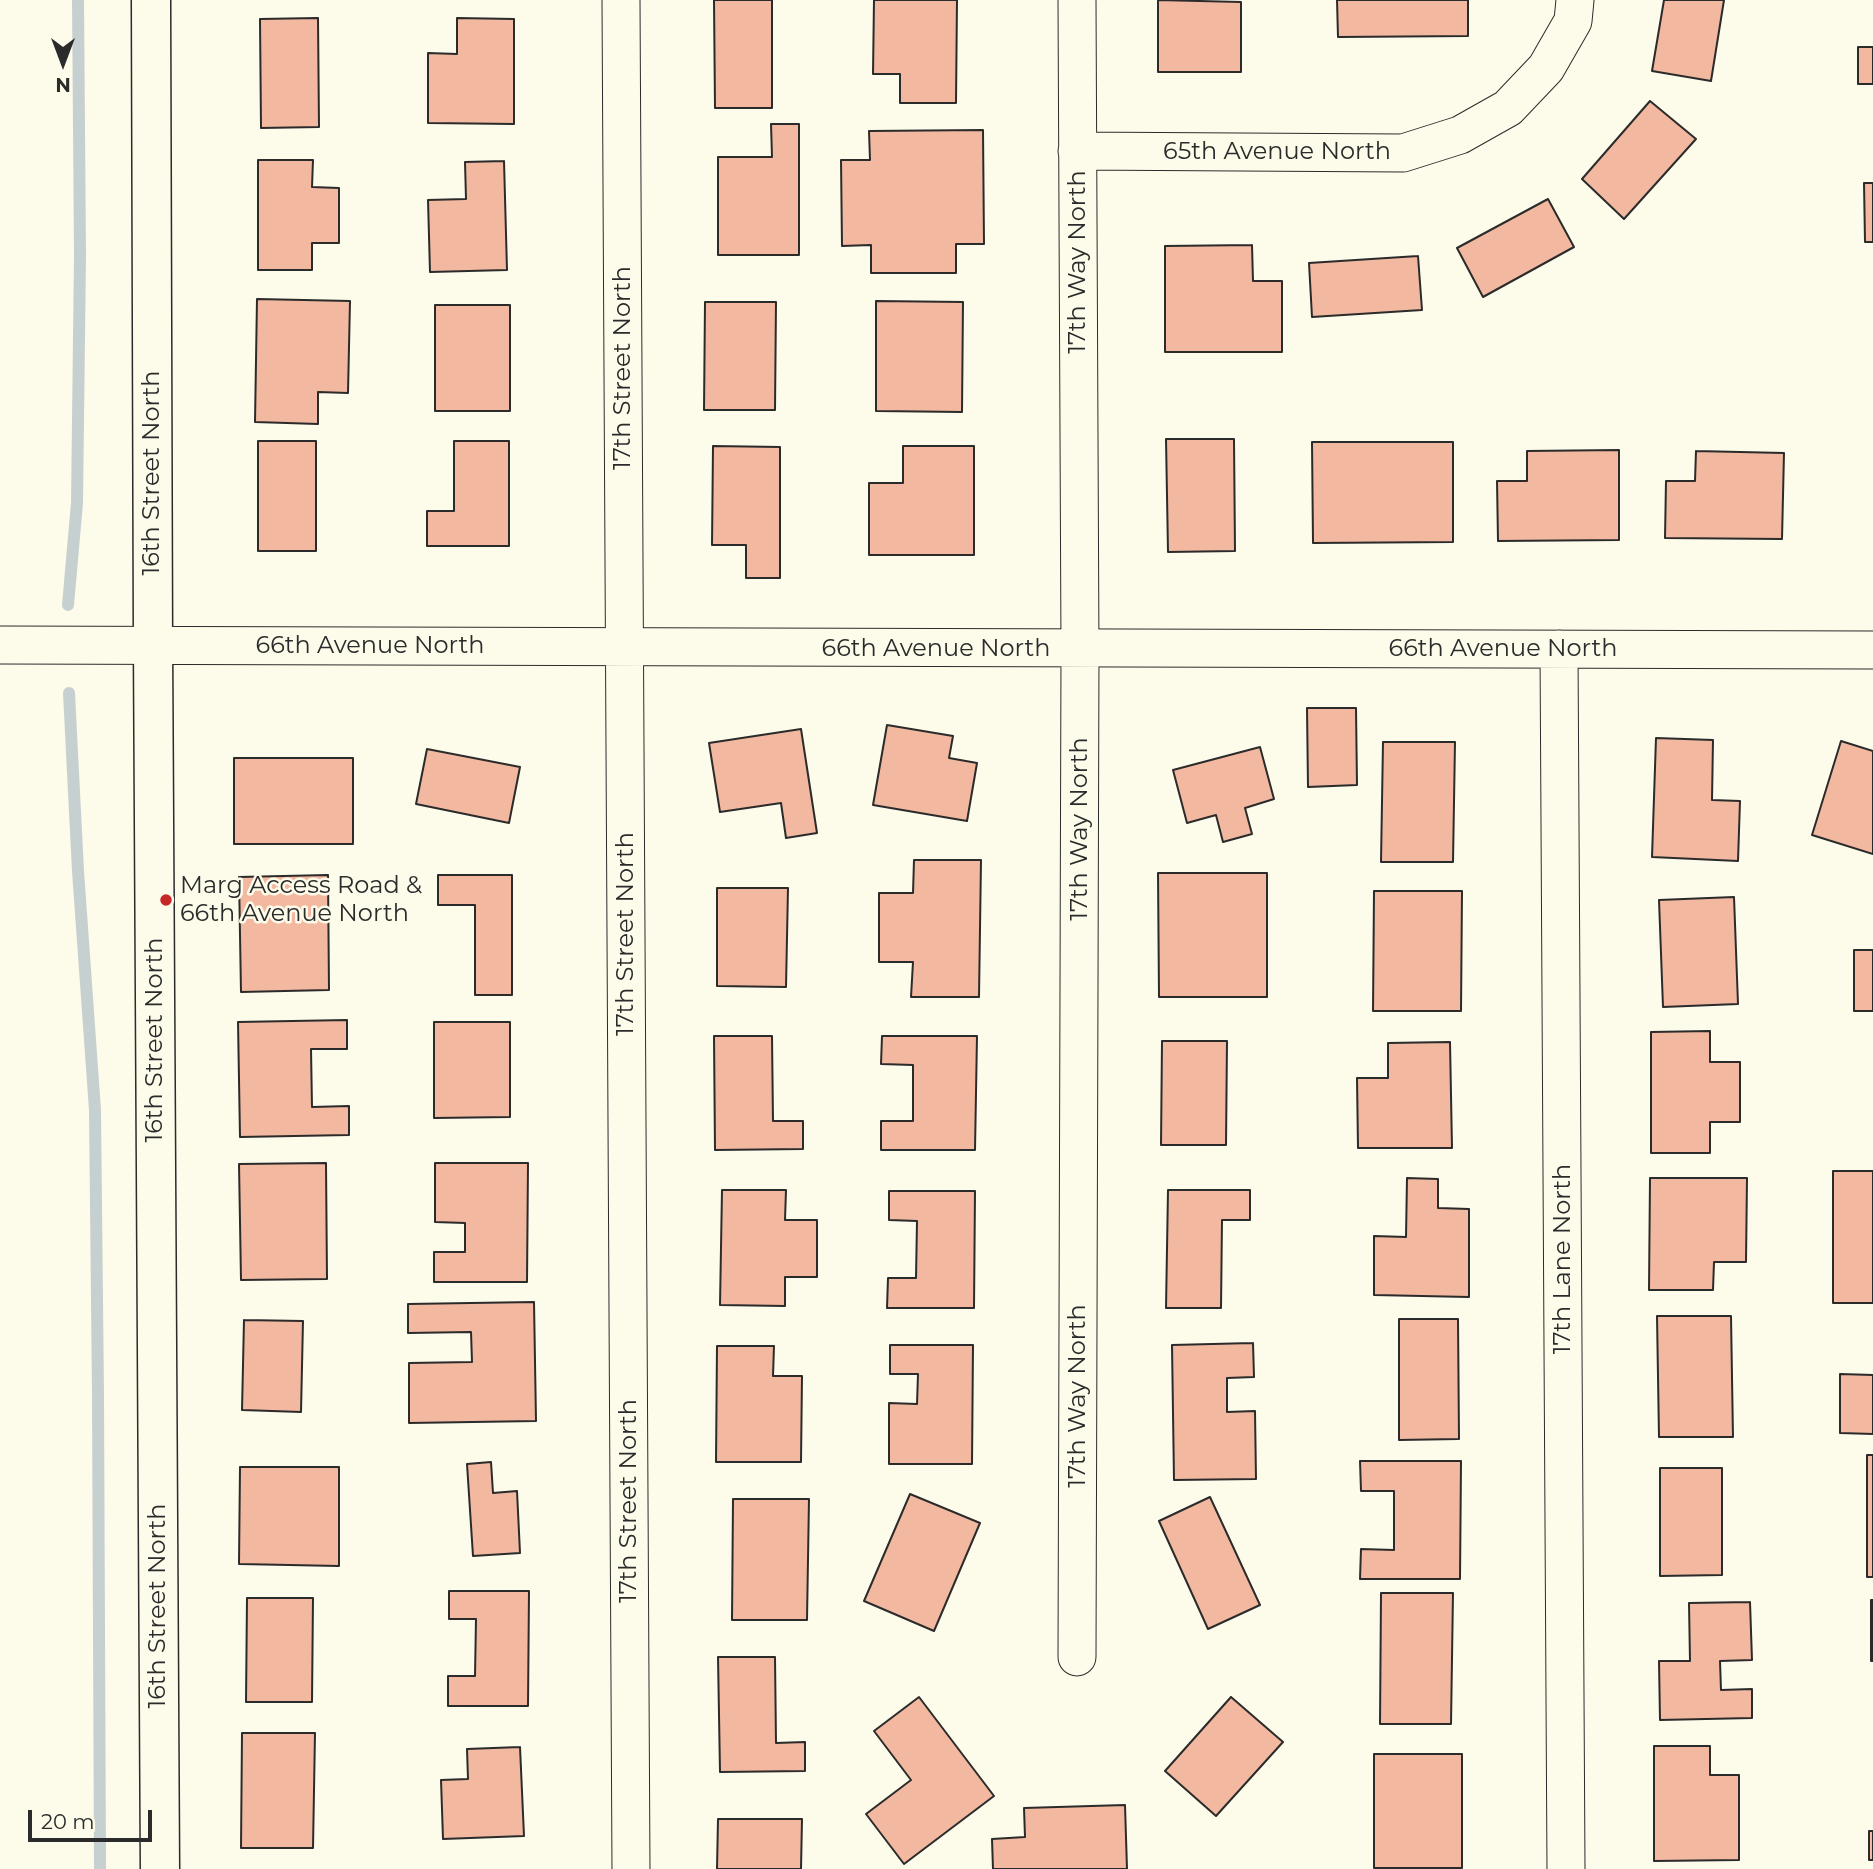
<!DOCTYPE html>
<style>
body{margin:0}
#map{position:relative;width:1873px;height:1869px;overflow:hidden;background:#fdfbea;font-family:Montserrat,sans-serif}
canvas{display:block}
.north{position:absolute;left:28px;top:28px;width:70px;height:70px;-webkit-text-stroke:5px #fdfbea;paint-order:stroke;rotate:180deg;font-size:19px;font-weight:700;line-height:28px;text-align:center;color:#2b2b2b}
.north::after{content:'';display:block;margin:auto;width:24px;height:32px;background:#2b2b2b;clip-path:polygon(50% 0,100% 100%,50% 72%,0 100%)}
.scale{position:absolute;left:28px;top:1810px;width:124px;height:32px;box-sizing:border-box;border:4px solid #2b2b2b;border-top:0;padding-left:9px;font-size:21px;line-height:24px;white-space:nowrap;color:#2b2b2b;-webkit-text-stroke:5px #fdfbea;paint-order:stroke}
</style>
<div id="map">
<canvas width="1873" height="1869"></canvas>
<div class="north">N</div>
<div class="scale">20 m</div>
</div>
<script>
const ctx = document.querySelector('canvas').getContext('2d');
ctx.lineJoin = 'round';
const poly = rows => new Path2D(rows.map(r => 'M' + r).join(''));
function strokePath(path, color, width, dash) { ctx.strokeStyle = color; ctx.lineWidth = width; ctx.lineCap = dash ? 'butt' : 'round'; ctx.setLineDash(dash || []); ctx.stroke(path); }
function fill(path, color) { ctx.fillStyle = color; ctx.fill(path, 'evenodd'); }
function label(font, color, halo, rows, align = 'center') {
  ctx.font = font + ' Montserrat,sans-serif'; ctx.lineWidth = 5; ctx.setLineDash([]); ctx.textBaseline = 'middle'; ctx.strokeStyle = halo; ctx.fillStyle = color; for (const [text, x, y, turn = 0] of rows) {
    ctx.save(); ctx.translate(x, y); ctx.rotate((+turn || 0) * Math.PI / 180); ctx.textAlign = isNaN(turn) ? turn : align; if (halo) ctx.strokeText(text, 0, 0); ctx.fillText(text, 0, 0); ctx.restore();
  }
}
const stream = poly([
 [68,605,77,503,80,255,78,0],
 [69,693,78,871,95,1110,98,1394,100,1869]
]);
const building = poly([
 [714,0,772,0,772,108,715,108,714,0],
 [874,0,957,0,956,103,900,103,900,74,873,74,874,0],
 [1158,0,1241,2,1241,72,1158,72,1158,0],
 [1337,0,1468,0,1468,36,1338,37,1337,0],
 [1664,0,1724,0,1711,81,1652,71,1664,0],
 [318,18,319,127,261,128,260,19,318,18],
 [457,18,514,19,514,124,428,123,428,53,457,54,457,18],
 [1858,47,1873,47,1873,84,1858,84,1858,47],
 [1650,101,1696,139,1624,219,1582,179,1650,101],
 [771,124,799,124,799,255,718,255,718,157,772,157,771,124],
 [983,130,984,244,956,244,956,273,871,273,871,245,842,246,841,160,870,160,869,131,983,130],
 [258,160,313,160,312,187,339,188,339,243,312,243,312,270,258,270,258,160],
 [504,161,507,270,430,272,428,200,466,199,465,162,504,161],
 [1864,183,1873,183,1873,242,1865,242,1864,183],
 [1548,199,1574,247,1483,297,1457,248,1548,199],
 [1252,245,1253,281,1282,281,1282,352,1165,352,1165,246,1252,245],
 [1418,256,1422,310,1312,317,1309,263,1418,256],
 [257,299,350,301,348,393,318,392,318,424,255,422,257,299],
 [876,301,963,302,962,412,876,411,876,301],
 [705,302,776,302,775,410,704,410,705,302],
 [435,305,510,305,510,411,435,411,435,305],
 [1166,439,1234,439,1235,551,1168,552,1166,439],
 [258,441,316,441,316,551,258,551,258,441],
 [454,441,509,441,509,546,427,546,427,511,454,511,454,441],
 [1312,442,1453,442,1453,542,1313,543,1312,442],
 [713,446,780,447,780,578,746,578,746,545,712,545,713,446],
 [903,446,974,446,974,555,869,555,869,483,903,483,903,446],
 [1619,450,1619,540,1498,541,1497,481,1527,481,1527,451,1619,450],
 [1696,451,1784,453,1782,539,1665,538,1666,481,1695,481,1696,451],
 [1307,708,1356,708,1357,785,1308,787,1307,708],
 [887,725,953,736,949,758,977,763,967,821,873,805,887,725],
 [801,729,817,833,786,838,781,803,720,812,709,743,801,729],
 [1656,738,1713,740,1712,800,1740,801,1738,861,1652,857,1656,738],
 [1841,741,1873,751,1873,854,1812,835,1841,741],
 [1383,742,1455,742,1453,862,1381,862,1383,742],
 [1260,747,1274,799,1245,808,1252,834,1223,842,1216,815,1187,823,1173,770,1260,747],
 [427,749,520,767,509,823,416,804,427,749],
 [234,758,353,758,353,844,234,844,234,758],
 [914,860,981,860,979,997,911,997,913,962,879,962,879,893,913,893,914,860],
 [1158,873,1267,873,1267,997,1159,997,1158,873],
 [328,875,329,990,241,992,239,877,328,875],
 [438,875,512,875,512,995,475,995,475,905,438,905,438,875],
 [717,888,788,888,786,987,717,986,717,888],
 [1374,891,1462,891,1461,1011,1373,1011,1374,891],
 [1734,897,1738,1004,1663,1007,1659,900,1734,897],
 [1854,950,1873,950,1873,1011,1854,1011,1854,950],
 [347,1020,347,1049,311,1049,312,1107,349,1106,349,1135,240,1137,238,1022,347,1020],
 [434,1022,510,1022,510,1117,434,1118,434,1022],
 [1710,1031,1710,1062,1740,1062,1740,1122,1710,1122,1710,1153,1651,1153,1651,1032,1710,1031],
 [714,1036,772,1036,773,1121,803,1121,803,1149,715,1150,714,1036],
 [882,1036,977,1036,975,1150,881,1150,881,1121,913,1121,913,1065,881,1064,882,1036],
 [1162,1041,1227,1041,1226,1145,1161,1145,1162,1041],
 [1450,1042,1452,1148,1358,1148,1357,1078,1388,1078,1388,1043,1450,1042],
 [326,1163,327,1279,241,1280,239,1164,326,1163],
 [435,1163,528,1163,527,1282,434,1282,434,1252,465,1252,465,1223,435,1222,435,1163],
 [1833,1171,1873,1171,1873,1303,1833,1303,1833,1171],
 [1407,1178,1438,1179,1438,1208,1469,1209,1469,1297,1374,1295,1374,1236,1406,1237,1407,1178],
 [1650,1178,1747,1178,1746,1262,1714,1262,1713,1290,1649,1290,1650,1178],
 [722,1190,786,1190,785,1220,817,1220,817,1277,785,1277,785,1306,720,1305,722,1190],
 [1168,1190,1250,1190,1250,1220,1222,1220,1221,1308,1166,1308,1168,1190],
 [889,1191,975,1191,974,1308,887,1308,888,1278,916,1278,917,1221,889,1220,889,1191],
 [534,1302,536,1421,409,1423,409,1363,472,1362,471,1332,408,1333,408,1304,534,1302],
 [1657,1316,1731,1316,1733,1437,1659,1437,1657,1316],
 [1399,1319,1458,1319,1459,1439,1399,1440,1399,1319],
 [244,1320,303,1321,301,1412,242,1410,244,1320],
 [1253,1343,1254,1377,1227,1378,1227,1412,1255,1411,1256,1479,1174,1480,1172,1345,1253,1343],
 [890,1345,973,1345,972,1464,889,1464,889,1403,917,1404,918,1374,890,1374,890,1345],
 [717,1346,774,1346,773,1376,802,1376,801,1462,716,1462,717,1346],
 [1840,1374,1873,1375,1873,1434,1840,1433,1840,1374],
 [1867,1455,1873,1455,1873,1577,1867,1577,1867,1455],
 [1360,1461,1461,1461,1460,1579,1360,1579,1361,1549,1394,1550,1394,1491,1361,1491,1360,1461],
 [491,1462,493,1493,517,1491,520,1553,473,1556,467,1464,491,1462],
 [240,1467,339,1467,339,1566,239,1564,240,1467],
 [1660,1468,1722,1468,1722,1575,1660,1576,1660,1468],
 [910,1494,980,1523,934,1631,864,1601,910,1494],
 [1210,1497,1260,1605,1208,1629,1159,1521,1210,1497],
 [733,1499,809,1499,807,1620,732,1620,733,1499],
 [449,1591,529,1591,528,1706,448,1706,448,1676,475,1676,476,1619,449,1619,449,1591],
 [1381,1593,1453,1593,1451,1724,1380,1724,1381,1593],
 [247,1598,313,1598,312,1702,246,1702,247,1598],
 [1871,1600,1873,1600,1873,1661,1871,1661,1871,1600],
 [1750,1602,1752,1660,1720,1661,1721,1690,1752,1689,1752,1718,1660,1720,1659,1661,1690,1661,1689,1603,1750,1602],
 [718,1657,775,1657,776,1743,805,1742,805,1771,720,1772,718,1657],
 [919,1697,994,1796,904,1864,866,1814,911,1780,874,1731,919,1697],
 [1231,1697,1283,1742,1216,1816,1165,1771,1231,1697],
 [242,1733,315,1733,313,1848,241,1848,242,1733],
 [1654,1746,1710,1746,1710,1775,1739,1775,1739,1860,1654,1861,1654,1746],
 [520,1747,524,1836,443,1839,441,1780,468,1779,467,1749,520,1747],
 [1374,1754,1462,1754,1462,1868,1374,1868,1374,1754],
 [1125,1805,1127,1869,993,1869,992,1839,1025,1837,1024,1808,1125,1805],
 [718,1819,802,1819,801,1869,717,1869,718,1819],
 [1869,1831,1873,1831,1873,1860,1869,1860,1869,1831]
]);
const street = poly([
 [621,0,631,1869],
 [1077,0,1080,650,1077,1657],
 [1077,151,1403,153,1460,135,1508,108,1546,68,1573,21,1575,0],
 [0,645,1873,650],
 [1559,649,1566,1869]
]);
const secondary = poly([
 [151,0,153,645,160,1869]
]);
const markers = [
 [166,900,7,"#c62828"]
];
const streetNames = [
 ["65th Avenue North",1277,152],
 ["17th Way North",1078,262,-90],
 ["17th Street North",623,368,-90],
 ["16th Street North",152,473,-90],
 ["66th Avenue North",370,646],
 ["66th Avenue North",936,649],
 ["66th Avenue North",1503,649],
 ["17th Way North",1080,829,-90],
 ["17th Street North",626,934,-90],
 ["16th Street North",155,1040,-90],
 ["17th Lane North",1563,1259,-90],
 ["17th Way North",1078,1396,-90],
 ["17th Street North",629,1501,-90],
 ["16th Street North",158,1606,-90]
];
const poiNames = [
 ["Marg Access Road &",180,886],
 ["66th Avenue North",180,914]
];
strokePath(stream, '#c7d0d0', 12);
fill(building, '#f2b8a0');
strokePath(building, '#2b2b2b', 2);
strokePath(street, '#2b2b2b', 39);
strokePath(secondary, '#2b2b2b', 41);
strokePath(street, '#fdfbea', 37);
strokePath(secondary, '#fdfbea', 38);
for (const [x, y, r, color] of markers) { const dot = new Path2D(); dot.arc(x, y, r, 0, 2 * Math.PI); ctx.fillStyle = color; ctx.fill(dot); strokePath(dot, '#fdfbea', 2.5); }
label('24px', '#2b2b2b', '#fdfbea', streetNames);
label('24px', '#2b2b2b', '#fdfbea', poiNames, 'left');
</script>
